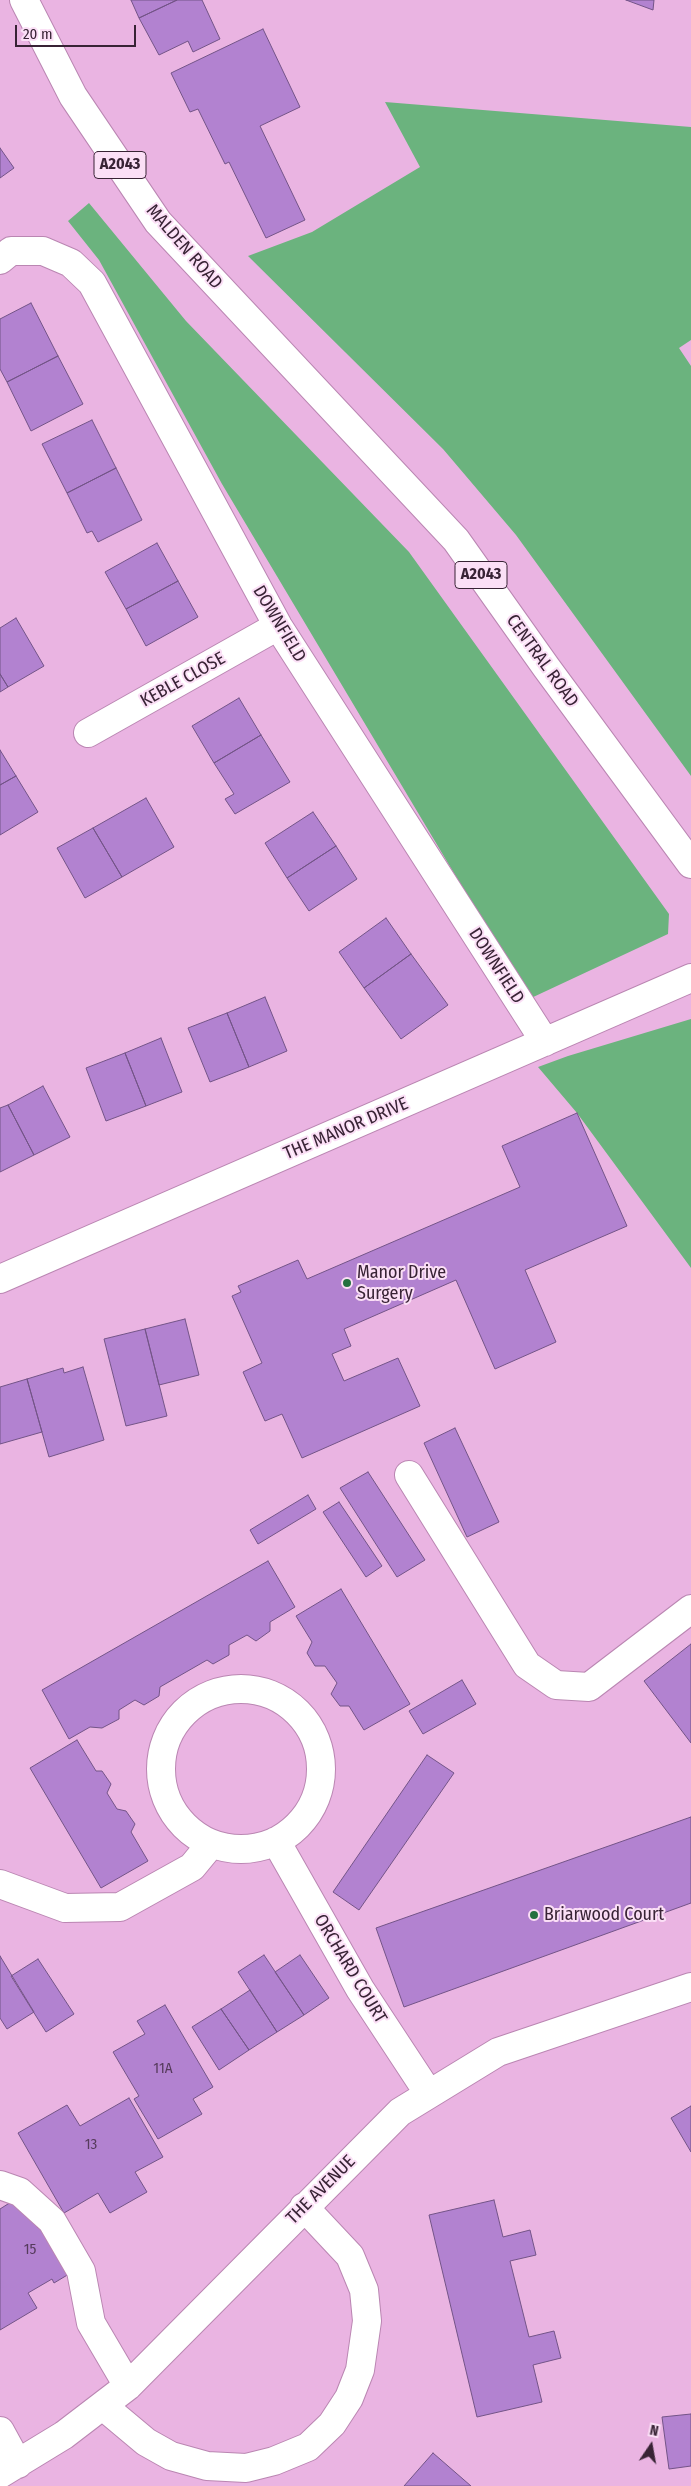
<!DOCTYPE html>
<style>
body{margin:0}
#map{position:relative;width:691px;height:2486px;overflow:hidden;background:#eab4e2;font-family:"Fira Sans Condensed",sans-serif}
canvas{display:block}
.north{position:absolute;left:626px;top:2421px;width:50px;height:50px;-webkit-text-stroke:4px #fbdff6;paint-order:stroke;rotate:12deg;font-size:14px;font-weight:700;line-height:20px;text-align:center;color:#382335}
.north::after{content:'';display:block;margin:auto;width:18px;height:22px;background:#382335;clip-path:polygon(50% 0,100% 100%,50% 72%,0 100%)}
.scale{position:absolute;left:15px;top:25px;width:121px;height:22px;box-sizing:border-box;border:2px solid #382335;border-top:0;padding-left:6px;font-size:15px;line-height:18px;white-space:nowrap;color:#382335;-webkit-text-stroke:4px #fbdff6;paint-order:stroke}
</style>
<div id="map">
<canvas width="691" height="2486"></canvas>
<div class="north">N</div>
<div class="scale">20 m</div>
</div>
<script>
const ctx = document.querySelector('canvas').getContext('2d');
ctx.lineJoin = 'round';
function fill(path, color) { ctx.fillStyle = color; ctx.fill(path, 'evenodd'); }
const poly = rows => new Path2D(rows.map(r => 'M' + r).join(''));
function strokePath(path, color, width, dash) { ctx.strokeStyle = color; ctx.lineWidth = width; ctx.lineCap = dash ? 'butt' : 'round'; ctx.setLineDash(dash || []); ctx.stroke(path); }
function label(font, color, halo, rows, align = 'center') {
  ctx.font = font + ' "Fira Sans Condensed",sans-serif'; ctx.lineWidth = 4; ctx.setLineDash([]); ctx.textBaseline = 'middle'; ctx.strokeStyle = halo; ctx.fillStyle = color; for (const [text, x, y, turn = 0] of rows) {
    ctx.save(); ctx.translate(x, y); ctx.rotate((+turn || 0) * Math.PI / 180); ctx.textAlign = isNaN(turn) ? turn : align; if (halo) ctx.strokeText(text, 0, 0); ctx.fillText(text, 0, 0); ctx.restore();
  }
}
const green = poly([
 [385,102,691,127,691,340,679,348,691,366,691,776,516,535,443,449,248,256,312,232,420,167],
 [89,203,186,321,409,552,669,914,668,934,529,999,222,484,99,260,68,221],
 [691,1019,691,1268,577,1113,538,1067,568,1056]
]);
const building = poly([
 [131,0,177,0,139,18,131,0],
 [177,0,202,0,220,39,193,52,188,41,159,55,139,18,177,0],
 [626,0,654,0,653,10,626,0],
 [263,29,300,107,260,126,305,220,266,238,229,162,225,164,198,109,190,112,171,73,263,29],
 [0,148,14,168,0,178,0,148],
 [31,303,58,356,7,382,0,369,0,319,31,303],
 [58,356,83,404,31,431,7,382,58,356],
 [92,420,116,468,67,493,42,444,92,420],
 [116,468,142,520,98,542,92,531,87,533,67,493,116,468],
 [157,543,178,581,126,609,105,572,157,543],
 [178,581,198,617,146,646,126,609,178,581],
 [16,618,44,666,8,687,0,674,0,628,16,618],
 [0,674,8,687,0,692,0,674],
 [239,698,261,735,214,763,192,726,239,698],
 [261,735,290,782,235,814,225,799,234,794,214,763,261,735],
 [0,750,16,776,0,785,0,750],
 [16,776,38,812,0,835,0,785,16,776],
 [146,798,174,847,122,877,93,828,146,798],
 [313,812,336,846,287,878,265,843,313,812],
 [93,828,122,877,85,898,57,848,93,828],
 [336,846,357,879,309,911,287,878,336,846],
 [386,918,411,954,364,988,339,952,386,918],
 [411,954,448,1005,401,1039,364,988,411,954],
 [265,997,287,1051,249,1067,227,1013,265,997],
 [227,1013,249,1067,210,1082,188,1028,227,1013],
 [161,1038,182,1092,146,1106,125,1053,161,1038],
 [125,1053,146,1106,106,1121,86,1068,125,1053],
 [43,1086,70,1137,34,1155,8,1105,43,1086],
 [8,1105,34,1155,0,1172,0,1108,8,1105],
 [577,1113,627,1226,525,1270,556,1342,495,1369,456,1280,344,1329,351,1346,332,1354,344,1381,398,1358,420,1406,302,1458,282,1414,265,1421,243,1372,262,1363,232,1296,241,1292,238,1286,298,1260,307,1279,520,1187,502,1146,577,1113],
 [185,1319,199,1375,159,1385,145,1329,185,1319],
 [145,1329,167,1416,126,1426,104,1339,145,1329],
 [83,1367,104,1440,49,1457,27,1379,63,1368,64,1373,83,1367],
 [27,1379,42,1432,0,1444,0,1387,27,1379],
 [455,1428,499,1522,467,1537,424,1443,455,1428],
 [368,1472,425,1560,397,1577,340,1488,368,1472],
 [308,1495,316,1509,258,1544,250,1530,308,1495],
 [339,1502,382,1566,366,1577,323,1512,339,1502],
 [268,1561,295,1607,270,1622,270,1631,256,1641,247,1635,229,1645,229,1655,213,1664,207,1660,160,1687,159,1696,144,1705,135,1700,119,1710,119,1719,102,1728,90,1727,69,1739,42,1690,268,1561],
 [341,1589,410,1704,364,1730,349,1706,340,1706,331,1694,337,1683,325,1666,315,1666,307,1653,312,1642,296,1616,341,1589],
 [691,1644,691,1743,644,1681,691,1644],
 [462,1680,476,1704,423,1734,409,1711,462,1680],
 [77,1740,96,1771,102,1771,111,1784,107,1793,117,1809,126,1811,135,1824,131,1832,148,1861,101,1888,30,1768,77,1740],
 [427,1755,454,1773,359,1910,333,1892,427,1755],
 [691,1817,691,1903,404,2007,376,1928,691,1817],
 [264,1955,304,2015,277,2032,238,1972,264,1955],
 [300,1955,329,1998,304,2015,275,1972,300,1955],
 [0,1956,34,2012,7,2029,0,2018,0,1956],
 [38,1959,74,2014,46,2032,11,1976,38,1959],
 [250,1990,277,2032,249,2050,221,2009,250,1990],
 [165,2005,213,2087,193,2099,202,2114,158,2139,134,2099,139,2096,113,2052,145,2034,137,2021,165,2005],
 [221,2009,249,2050,219,2070,192,2027,221,2009],
 [129,2098,163,2157,135,2172,147,2192,110,2213,98,2193,64,2213,18,2133,67,2105,80,2126,129,2098],
 [691,2106,691,2152,671,2118,691,2106],
 [19,2197,38,2228,45,2224,74,2271,54,2283,52,2279,28,2293,37,2308,0,2330,0,2209,19,2197],
 [494,2200,503,2237,530,2230,536,2255,510,2261,529,2337,554,2331,561,2358,533,2365,542,2402,477,2417,429,2215,494,2200],
 [691,2414,691,2466,669,2469,662,2417,691,2414],
 [433,2453,471,2486,404,2486,433,2453]
]);
const minor = poly([
 [0,260,11,251,43,251,71,263,92,283,278,626,545,1042],
 [88,733,278,626],
 [0,1279,691,978],
 [409,1475,527,1665,556,1685,589,1687,691,1609],
 '161 1769a80 80 0 1 1 160 0a80 80 0 1 1-160 0Z',
 [276,1841,360,1989,429,2094],
 [0,1884,65,1908,120,1907,192,1867,211,1844],
 [0,2185,20,2192,52,2221,81,2271,91,2323,128,2386],
 [103,2406,146,2442,171,2456,207,2466,246,2468,274,2461,308,2447,332,2424,349,2398,360,2370,367,2321,364,2290,350,2256,304,2207],
 [0,2431,18,2464],
 [0,2474,64,2435,128,2386,400,2112,498,2052,691,1987]
]);
const major = poly([
 [24,0,73,96,158,222,456,540,546,667,691,864]
]);
const markers = [
 [347,1283,5,"#257140"],
 [534,1915,5,"#257140"]
];
const numberNames = [
 ["11A",163,2069],
 ["13",91,2145],
 ["15",30,2250]
];
const shields = [
 [120,165,52],
 [481,575,52]
];
const shieldNames = [
 ["A2043",120,165],
 ["A2043",481,575]
];
const streetNames = [
 ["MALDEN ROAD",184,247,49],
 ["DOWNFIELD",279,624,59],
 ["CENTRAL ROAD",542,661,54],
 ["KEBLE CLOSE",183,680,-29],
 ["DOWNFIELD",496,966,57],
 ["THE MANOR DRIVE",346,1129,-23],
 ["ORCHARD COURT",350,1969,59],
 ["THE AVENUE",321,2190,-45]
];
const poiNames = [
 ["Manor Drive",357,1273],
 ["Surgery",357,1294],
 ["Briarwood Court",544,1915]
];
fill(green, '#6bb37e');
fill(building, '#b282d0');
strokePath(building, '#735487', 1);
strokePath(minor, '#ba86b2', 30);
strokePath(major, '#ba86b2', 30);
strokePath(minor, '#fff', 28);
strokePath(major, '#fff', 28);
for (const [x, y, r, color] of markers) { const dot = new Path2D(); dot.arc(x, y, r, 0, 2 * Math.PI); ctx.fillStyle = color; ctx.fill(dot); strokePath(dot, '#fbdff6', 2); }
label('15px', '#563b5c', null, numberNames);
for (const [x, y, w] of shields) { const box = new Path2D(); box.roundRect(x - w / 2, y - 13.5, w, 27, 4); ctx.fillStyle = '#fbdff6'; ctx.fill(box); strokePath(box, '#382335', 1); }
label('bold 16px', '#382335', null, shieldNames);
label('18px', '#382335', '#fbdff6', streetNames);
label('18px', '#382335', '#fbdff6', poiNames, 'left');
</script>
